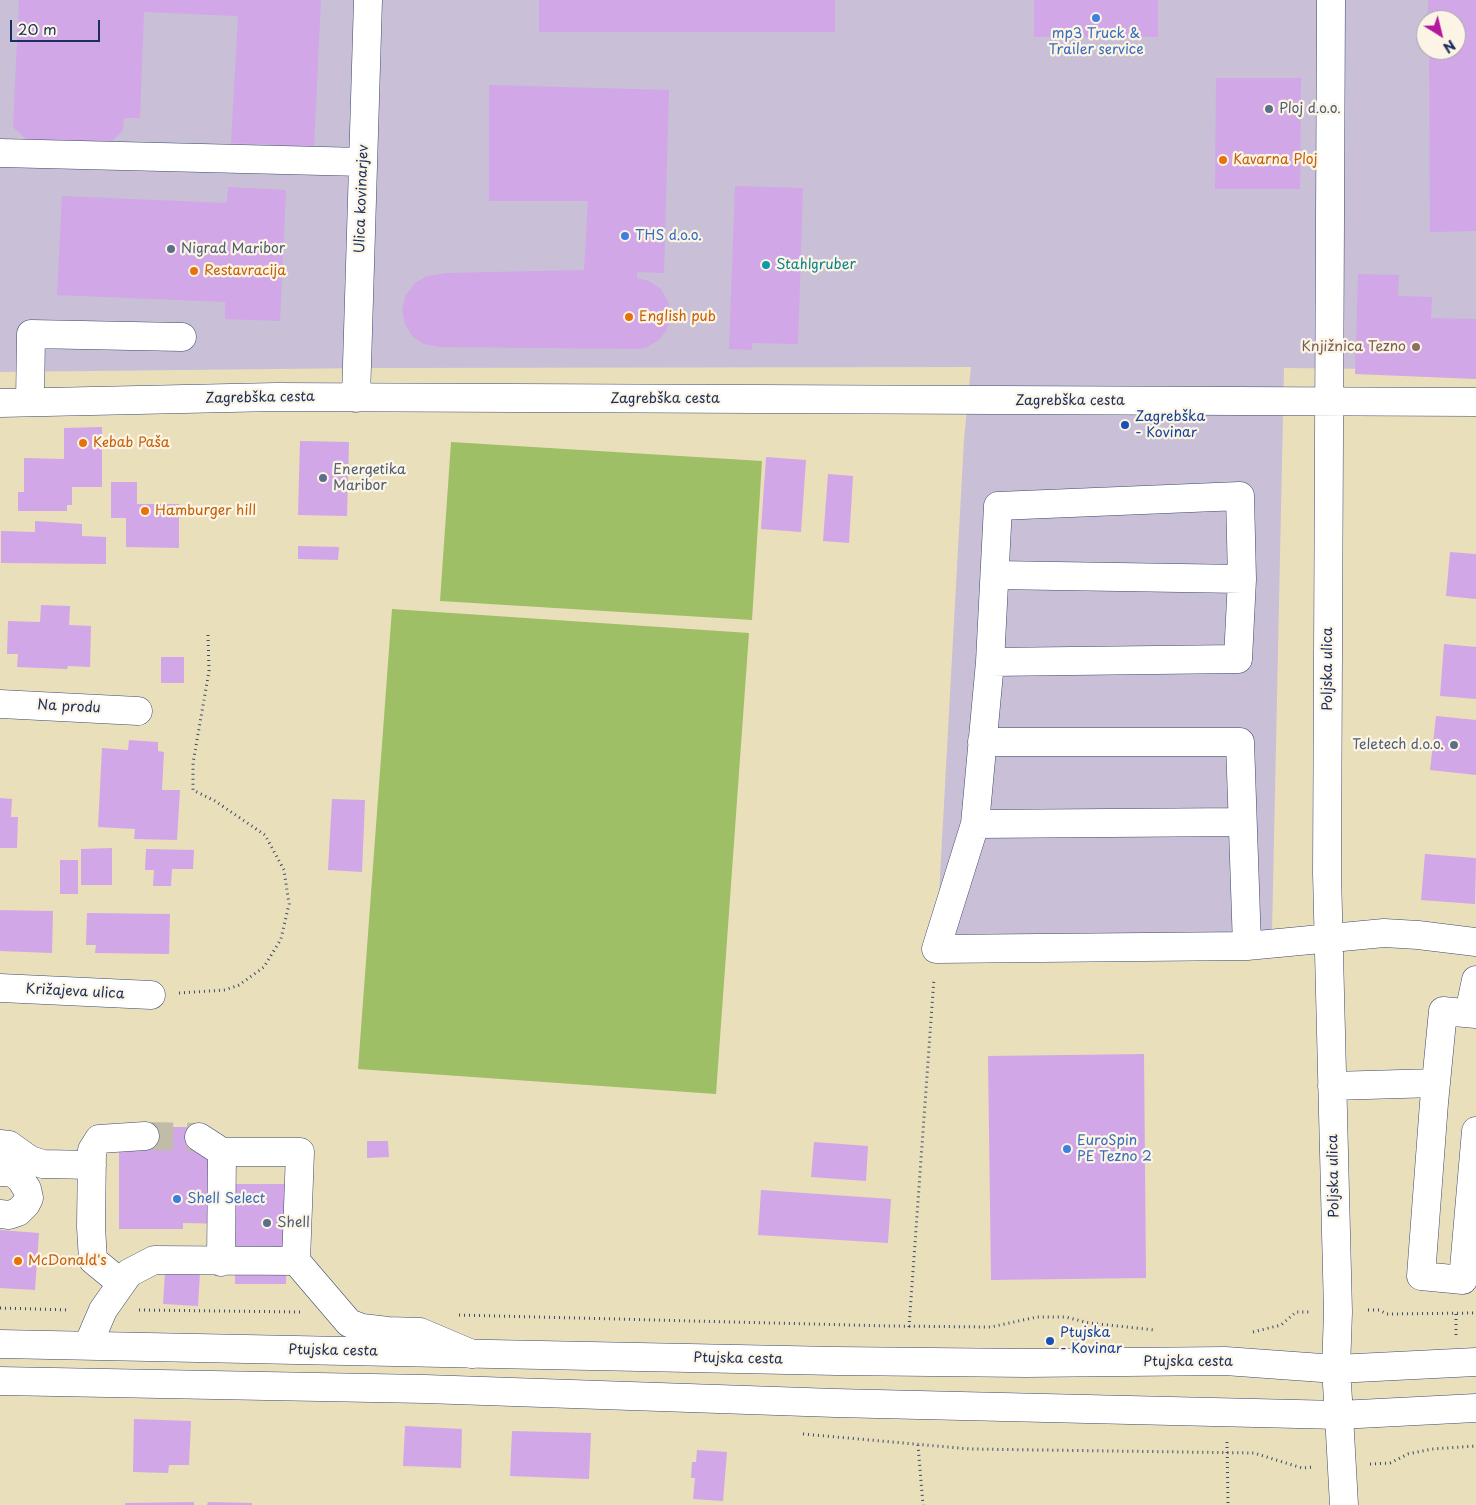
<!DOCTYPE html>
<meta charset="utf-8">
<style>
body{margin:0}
#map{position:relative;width:1476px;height:1505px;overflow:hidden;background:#e9dfbb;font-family:"Playpen Sans",sans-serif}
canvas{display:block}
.north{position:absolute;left:1416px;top:10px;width:50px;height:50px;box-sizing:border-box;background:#fcf5e5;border:1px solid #a2a6af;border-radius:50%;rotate:144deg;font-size:14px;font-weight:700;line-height:20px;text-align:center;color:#1b2f5e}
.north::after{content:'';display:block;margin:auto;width:18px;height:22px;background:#b5179e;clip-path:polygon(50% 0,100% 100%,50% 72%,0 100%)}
.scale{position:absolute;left:10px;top:20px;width:90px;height:22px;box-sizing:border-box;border:2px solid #1b2f5e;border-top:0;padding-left:6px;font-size:15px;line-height:18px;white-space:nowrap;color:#1b2f5e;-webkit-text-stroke:4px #fcf5e5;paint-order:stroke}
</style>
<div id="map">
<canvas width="1476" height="1505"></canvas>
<div class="north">N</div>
<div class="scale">20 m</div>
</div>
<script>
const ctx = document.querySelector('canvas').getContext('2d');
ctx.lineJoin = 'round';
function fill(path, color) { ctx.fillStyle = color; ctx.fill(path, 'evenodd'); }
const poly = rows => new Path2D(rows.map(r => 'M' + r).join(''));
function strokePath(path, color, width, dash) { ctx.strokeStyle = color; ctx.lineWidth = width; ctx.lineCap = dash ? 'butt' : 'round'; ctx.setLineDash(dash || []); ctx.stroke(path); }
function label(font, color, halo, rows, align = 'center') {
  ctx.font = font + ' "Playpen Sans",sans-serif'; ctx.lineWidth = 4.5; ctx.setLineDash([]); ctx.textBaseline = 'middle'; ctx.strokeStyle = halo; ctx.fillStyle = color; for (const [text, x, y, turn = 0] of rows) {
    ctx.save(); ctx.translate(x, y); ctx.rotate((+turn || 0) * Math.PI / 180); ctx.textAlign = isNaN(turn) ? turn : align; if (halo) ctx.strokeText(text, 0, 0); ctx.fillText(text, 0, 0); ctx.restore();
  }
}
const industrial = poly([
 [0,0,1476,0,1476,370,1284,368,1272,932,936,949,964,440,971,367,367,368,0,372],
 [1426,20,1456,20,1456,50,1426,50]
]);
const green = poly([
 [451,442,762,461,752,620,440,601],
 [392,609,749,633,716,1094,358,1069]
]);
const building = poly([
 [19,0,321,0,314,147,231,143,238,16,144,12,140,118,124,118,123,130,110,143,26,139,13,127],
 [539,0,835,0,835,32,539,32],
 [1034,0,1158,0,1158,37,1034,37],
 [1428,0,1476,0,1476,231,1430,232,1429,50,1456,50,1456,20,1428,20],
 [1216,78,1301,78,1300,189,1215,189],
 [489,85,669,90,664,273,637,272,637,278,649,281,661,289,668,301,671,315,667,329,659,340,647,347,639,349,440,347,424,344,412,336,405,324,402,309,406,295,415,283,427,276,447,273,584,270,588,201,489,201],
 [735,186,803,188,798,344,752,343,752,350,729,349],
 [228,187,286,190,280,321,225,319,225,302,57,295,62,196,227,203],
 [1358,274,1399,275,1398,296,1432,297,1431,318,1476,319,1476,379,1355,374],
 [102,427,102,487,72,487,72,505,67,505,67,511,18,511,18,492,24,492,24,458,64,459,64,428],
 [300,441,349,442,347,516,298,515],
 [766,457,806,460,801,532,761,529],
 [828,474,853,476,849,543,823,541],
 [111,482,137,482,137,504,179,504,179,548,126,547,126,518,111,518],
 [35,521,82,524,82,536,106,537,106,564,1,563,1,531,35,532],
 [298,546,339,547,338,560,298,559],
 [1450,552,1476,554,1476,599,1446,596],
 [41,605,70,606,69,625,91,626,90,667,68,666,67,669,17,667,18,654,7,654,8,621,40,622],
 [1444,644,1476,647,1476,699,1440,696],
 [161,657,184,657,184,683,161,683],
 [1436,716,1476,720,1476,775,1430,770],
 [129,740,158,742,158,751,164,752,162,790,180,790,177,840,134,839,135,829,98,827,102,748,128,750],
 [0,798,12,799,11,817,18,817,17,848,0,848],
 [332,799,365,800,362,872,328,870],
 [112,848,112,885,81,885,81,849],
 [146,849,194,850,193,869,172,869,171,886,153,886,154,870,145,870],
 [1425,854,1476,858,1475,904,1421,900],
 [60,860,78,860,78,894,60,894],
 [0,910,53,911,52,953,0,951],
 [87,913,170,914,169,954,95,953,96,945,86,945],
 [1144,1054,1146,1278,991,1280,988,1056],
 [145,1127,199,1127,199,1154,210,1154,230,1184,288,1184,286,1284,235,1284,236,1224,183,1223,183,1229,119,1229,119,1148],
 [367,1141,388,1141,389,1157,367,1158],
 [814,1142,868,1146,866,1181,811,1177],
 [761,1190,891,1199,888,1243,758,1235],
 [0,1230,39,1233,35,1290,0,1288],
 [165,1272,200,1273,198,1306,163,1304],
 [134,1419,191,1421,189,1465,169,1465,168,1473,133,1472],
 [405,1426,462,1429,461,1468,403,1466],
 [512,1431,591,1433,589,1479,510,1476],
 [697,1450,727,1452,723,1501,693,1499,695,1478,691,1478,692,1462,696,1462],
 [194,1502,194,1505,125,1505,125,1503],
 [208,1502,252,1503,252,1505,207,1505]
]);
const minorTunnel = poly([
 [145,1136,199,1137]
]);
const path = poly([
 [179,993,225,990,239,985,264,967,281,939,289,904,284,870,265,835,215,801,193,790,193,763,209,671,208,635],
 [0,1308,70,1310],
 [139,1310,300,1312],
 [1368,1310,1379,1310,1387,1314,1476,1313],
 [1456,1314,1456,1335],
 [459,1315,889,1326,991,1327,1037,1317,1066,1317,1089,1323,1155,1330],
 [909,1327,934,978],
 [1253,1332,1281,1325,1296,1312,1309,1312],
 [803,1434,970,1449,1254,1453,1302,1468,1313,1467],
 [1227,1442,1228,1505],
 [918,1445,923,1505],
 [1370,1464,1390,1463,1408,1454,1432,1449,1476,1446]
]);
const minor = poly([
 [1331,0,1327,873,1338,1312,1336,1369],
 [0,153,363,162],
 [356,398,368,0],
 [30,402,31,334,182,337],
 [0,403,276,397,1476,402],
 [995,575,1242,579],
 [990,662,1238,659,1242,579,1240,496,998,506,990,662,975,824,936,949,1247,946,1384,933,1418,935,1476,942],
 [0,704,138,711],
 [982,742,1240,742,1247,946],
 [975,824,1242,822],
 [0,988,151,995],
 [1469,1013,1476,980],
 [1476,1014,1443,1011,1434,1103,1421,1276,1463,1280,1476,1131],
 [1332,1086,1436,1083],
 [199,1137,222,1152],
 [0,1144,9,1145,30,1160,43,1164,92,1165],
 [0,1172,11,1172,20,1178,27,1189,29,1198,26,1204,18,1212,9,1215,0,1214],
 [221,1262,222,1152,300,1152,296,1261],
 [121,1283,93,1260,91,1227,92,1150,99,1139,145,1136],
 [88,1345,103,1310,129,1273,154,1260,296,1261,349,1323,362,1328,388,1331,420,1332,472,1354],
 [1339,1415,1344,1505]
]);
const major = poly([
 [0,1344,836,1361,1026,1363,1225,1361,1336,1369,1476,1362],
 [1336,1369,1339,1415],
 [0,1381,425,1389,835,1403,1339,1415,1476,1408]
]);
const markers = [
 [1096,18,5,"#3f7fe0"],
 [1269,109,5,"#5c6f8a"],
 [1223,160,5,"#e8710a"],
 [625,236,5,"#3f7fe0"],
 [171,249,5,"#5c6f8a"],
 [766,265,5,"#0f9aa8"],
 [194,271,5,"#e8710a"],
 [629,317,5,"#e8710a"],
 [1416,347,5,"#8d6e63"],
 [1125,425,5,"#1a4fb4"],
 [83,443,5,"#e8710a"],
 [323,478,5,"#5c6f8a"],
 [145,511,5,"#e8710a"],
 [1454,745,5,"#5c6f8a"],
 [1067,1149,5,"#3f7fe0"],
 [177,1199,5,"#3f7fe0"],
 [267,1223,5,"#5c6f8a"],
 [18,1261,5,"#e8710a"],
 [1050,1341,5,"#1a4fb4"]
];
const shopNames = [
 ["mp3 Truck &",1096,34,"center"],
 ["Trailer service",1096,50,"center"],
 ["THS d.o.o.",635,236],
 ["EuroSpin",1077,1141],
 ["PE Tezno 2",1077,1157],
 ["Shell Select",187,1199]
];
const serviceNames = [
 ["Ploj d.o.o.",1279,109],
 ["Nigrad Maribor",181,249],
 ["Energetika",333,470],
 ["Maribor",333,486],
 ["Teletech d.o.o.",1444,745,"right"],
 ["Shell",277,1223]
];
const foodNames = [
 ["Kavarna Ploj",1233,160],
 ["Restavracija",204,271],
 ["English pub",639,317],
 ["Kebab Paša",93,443],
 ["Hamburger hill",155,511],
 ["McDonald's",28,1261]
];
const streetNames = [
 ["Ulica kovinarjev",362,199,-88],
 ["Zagrebška cesta",260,398,-1],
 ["Zagrebška cesta",665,399],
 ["Zagrebška cesta",1070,401],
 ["Poljska ulica",1328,669,-90],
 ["Na produ",69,707,3],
 ["Križajeva ulica",75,992,3],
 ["Poljska ulica",1334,1176,-91],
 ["Ptujska cesta",333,1351,1],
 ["Ptujska cesta",738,1359,1],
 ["Ptujska cesta",1188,1362]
];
const cultureNames = [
 ["Stahlgruber",776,265]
];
const educationNames = [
 ["Knjižnica Tezno",1406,347]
];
const transitNames = [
 ["Zagrebška",1135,417],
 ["- Kovinar",1135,433],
 ["Ptujska",1060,1333],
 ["- Kovinar",1060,1349]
];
fill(industrial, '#c9bfd7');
fill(green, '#9fbf67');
fill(building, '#d1a7e7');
strokePath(minorTunnel, '#c0bca8', 28, [28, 14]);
strokePath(minor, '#3a496c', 29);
strokePath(major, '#3a496c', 29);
strokePath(path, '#3a496c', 3, [1, 4]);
strokePath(minor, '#fff', 28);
strokePath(major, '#fff', 28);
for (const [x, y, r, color] of markers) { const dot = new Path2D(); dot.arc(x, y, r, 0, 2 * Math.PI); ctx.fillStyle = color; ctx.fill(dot); strokePath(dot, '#fcf5e5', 2); }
label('14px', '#366cbe', '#fcf5e5', shopNames, 'left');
label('14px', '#4e5e75', '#fcf5e5', serviceNames, 'left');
label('14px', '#c56008', '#fcf5e5', foodNames, 'left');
label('14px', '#1b2f5e', '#fcf5e5', streetNames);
label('14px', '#0d838f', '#fcf5e5', cultureNames, 'left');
label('14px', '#785e54', '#fcf5e5', educationNames, 'right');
label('14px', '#164399', '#fcf5e5', transitNames, 'left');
</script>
